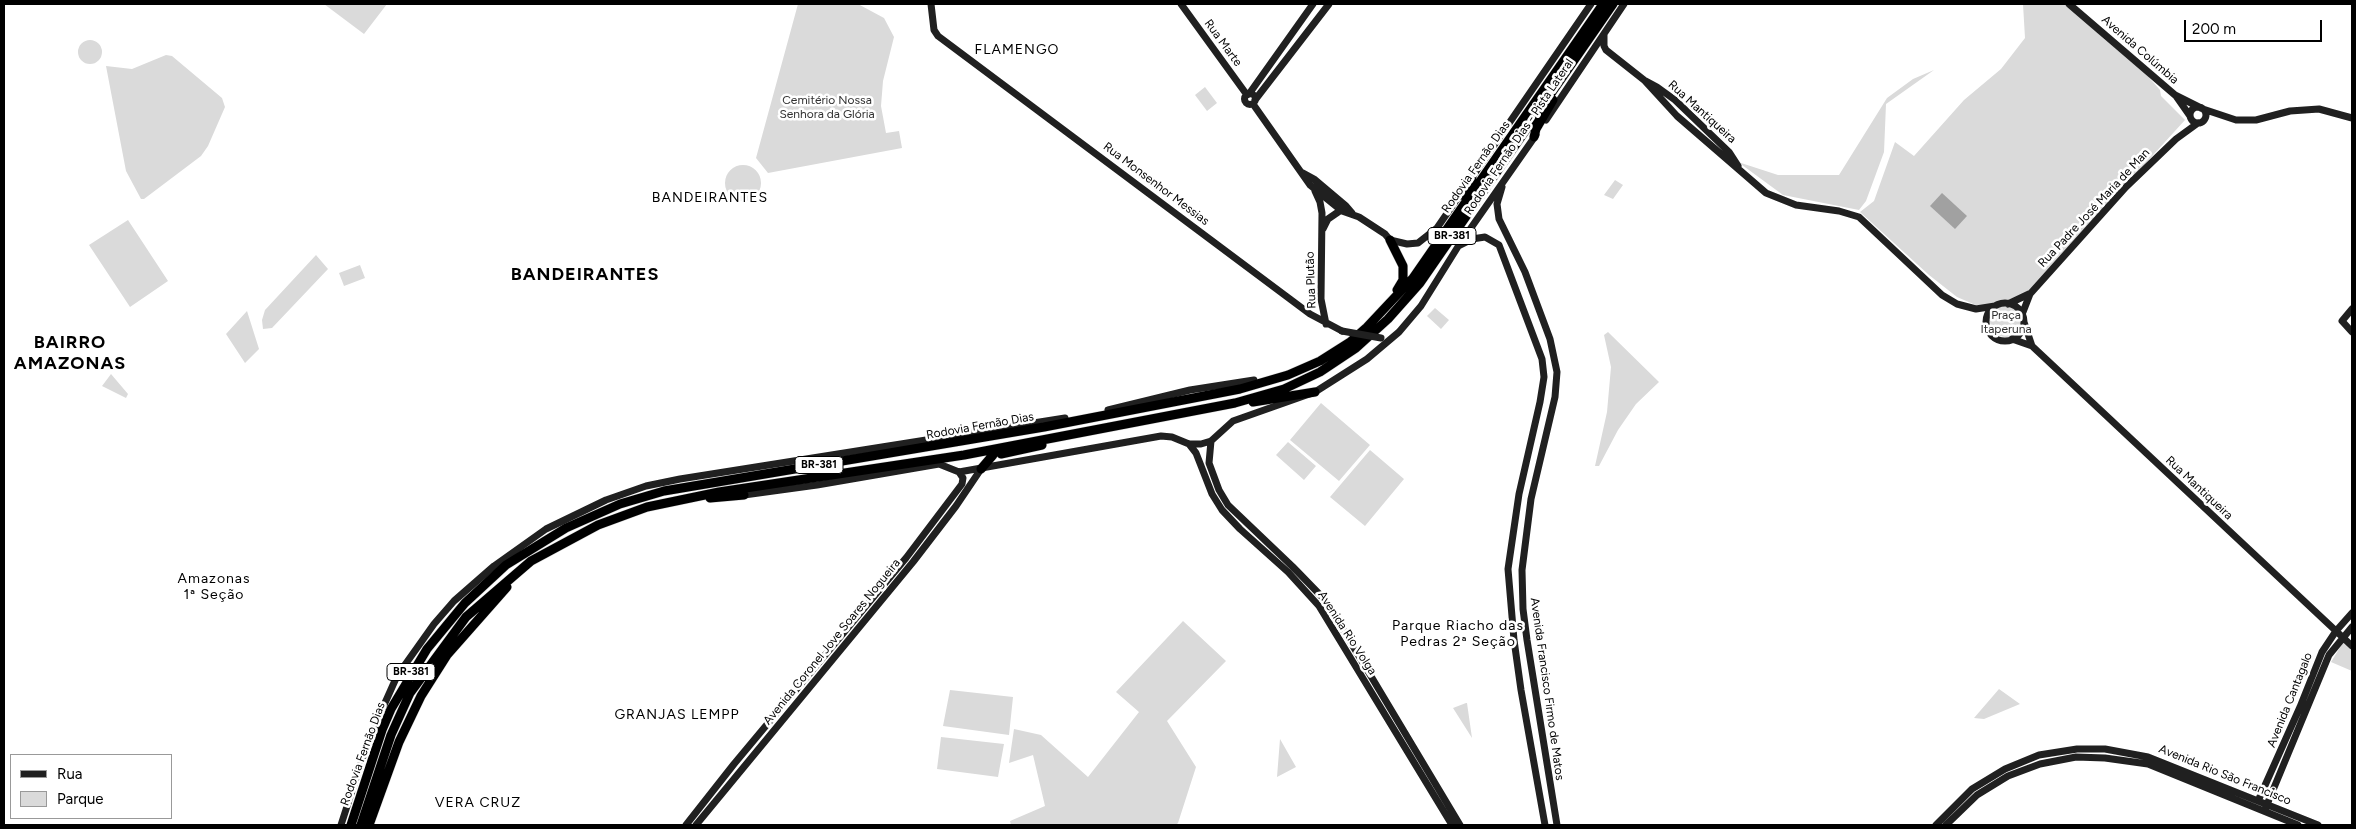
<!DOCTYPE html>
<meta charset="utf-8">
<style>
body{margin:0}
#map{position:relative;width:2356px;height:829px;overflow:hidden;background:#fff;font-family:Figtree,sans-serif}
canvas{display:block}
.frame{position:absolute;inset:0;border:5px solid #000;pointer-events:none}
.legend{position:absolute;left:10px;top:754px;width:162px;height:65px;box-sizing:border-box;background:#fff;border:1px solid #999;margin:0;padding:6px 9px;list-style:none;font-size:15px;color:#000}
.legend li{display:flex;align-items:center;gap:10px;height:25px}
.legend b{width:25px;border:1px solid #999}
.scale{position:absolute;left:2184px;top:20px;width:138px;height:22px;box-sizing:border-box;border:2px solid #000;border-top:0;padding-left:6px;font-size:15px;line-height:18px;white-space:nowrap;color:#000;-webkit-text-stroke:4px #fff;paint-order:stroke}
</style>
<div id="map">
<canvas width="2356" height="829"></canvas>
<div class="frame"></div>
<ul class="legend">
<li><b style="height:6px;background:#202020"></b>Rua</li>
<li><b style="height:14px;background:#dadada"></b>Parque</li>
</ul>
<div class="scale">200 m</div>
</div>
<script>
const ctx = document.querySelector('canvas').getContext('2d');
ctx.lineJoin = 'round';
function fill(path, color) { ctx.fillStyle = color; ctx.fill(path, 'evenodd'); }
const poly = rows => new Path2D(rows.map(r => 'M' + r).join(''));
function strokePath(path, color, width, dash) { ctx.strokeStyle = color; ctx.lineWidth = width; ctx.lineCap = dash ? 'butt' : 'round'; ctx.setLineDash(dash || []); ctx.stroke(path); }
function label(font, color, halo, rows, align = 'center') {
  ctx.font = font + ' Figtree,sans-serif'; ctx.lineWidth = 5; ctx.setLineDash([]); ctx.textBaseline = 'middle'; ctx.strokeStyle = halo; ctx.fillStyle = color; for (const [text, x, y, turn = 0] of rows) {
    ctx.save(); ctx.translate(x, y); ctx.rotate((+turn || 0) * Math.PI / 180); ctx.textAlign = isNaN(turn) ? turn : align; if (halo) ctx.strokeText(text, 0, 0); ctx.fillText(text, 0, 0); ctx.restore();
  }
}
const green = poly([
 [324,4,387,4,364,34],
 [798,4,858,4,884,18,894,37,883,81,881,106,886,133,899,131,902,148,768,173,756,158],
 [2023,4,2069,4,2103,38,2146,74,2160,90,2161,96,2185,120,2029,291,2009,302,1978,306,1957,297,1929,275,1860,212,1874,201,1895,142,1914,156,1964,100,2001,69,2025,38],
 '78 52a12 12 0 1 1 24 0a12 12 0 1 1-24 0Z',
 [166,55,172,56,222,98,225,107,208,146,201,156,144,199,141,199,126,171,106,66,132,69],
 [1934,70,1886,104,1884,152,1866,201,1859,210,1783,195,1738,162,1778,175,1839,175,1887,98,1913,79],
 [1205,87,1217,103,1207,111,1195,95],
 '725 183a18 18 0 1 1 36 0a18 18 0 1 1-36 0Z',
 [1615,180,1623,185,1613,199,1604,195],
 [128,220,168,281,130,307,89,245],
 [316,255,328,269,272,328,263,329,262,320,265,310],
 [360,265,365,278,344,286,339,273],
 '1990 321a16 16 0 1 1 32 0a16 16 0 1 1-32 0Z',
 [1435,308,1449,320,1441,329,1427,316],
 [247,311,259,349,245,363,226,334],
 [1608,332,1659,382,1636,404,1618,430,1599,466,1595,466,1607,412,1611,367,1604,335],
 [111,374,128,394,126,398,102,386],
 [1321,403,1370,445,1339,481,1290,440],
 [1288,442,1316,466,1304,480,1276,455],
 [1370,450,1404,479,1365,526,1330,497],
 [1183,621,1226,661,1167,721,1196,767,1178,823,1176,825,1011,825,1010,821,1045,806,1033,755,1009,763,1014,729,1041,735,1088,777,1139,712,1116,692],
 [2344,641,2352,649,2352,671,2331,662],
 [1999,689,2020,704,1984,719,1974,718],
 [950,690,1013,697,1009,735,943,726],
 [1466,703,1467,703,1472,738,1453,708],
 [941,737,1004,744,998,777,937,769],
 [1280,739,1296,767,1277,777]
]);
const water = poly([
 [1942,193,1967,216,1955,229,1930,206]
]);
const secondary = poly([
 [931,4,934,30,938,36,1310,314,1342,331],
 [1181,4,1247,95],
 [2069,4,2175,95,2201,108],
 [1604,34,1604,46,1606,50,1644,80,1657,87,1675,100,1729,152,1738,166],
 [1644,80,1677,116,1766,193,1796,205,1839,211,1859,217,1942,295,1957,304,1976,309,1995,306],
 '1244.5 99a5.5 5.5 0 1 1 11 0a5.5 5.5 0 1 1-11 0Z',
 [1249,94,1313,4],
 [2176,96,2190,116],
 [1255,100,1329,4],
 [1253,104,1310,185,1342,211,1359,217,1385,234,1390,240,1407,244,1418,243,1437,228,1591,4],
 '2190 115a8 8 0 1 1 16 0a8 8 0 1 1-16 0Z',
 [2203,109,2236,120,2256,120,2290,111,2319,109,2352,118],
 [1546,120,1624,4],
 [1303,173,1314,179,1346,206,1352,213],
 [1502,187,1497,204,1499,219,1525,272,1550,339,1557,372,1555,397,1531,499,1522,570,1523,609,1527,640,1557,825],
 [1315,191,1320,202,1322,213,1321,299,1326,324],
 [1323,229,1328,219,1344,208],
 [1460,245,1472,239,1485,237,1499,245,1542,359,1544,377,1540,402,1519,494,1508,569,1514,640,1521,690,1545,825],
 '1986 322a19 19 0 1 1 38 0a19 19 0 1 1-38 0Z',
 [2008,304,2029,294],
 [2352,309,2342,321,2352,332],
 [2023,312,2030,294,2126,187,2176,139,2198,123],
 [2024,322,2032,346],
 [2012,339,2032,346,2352,646],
 [1108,410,1190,390,1254,380],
 [1211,441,1209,463,1219,490,1228,505,1293,567,1326,601,1460,825],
 [1189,444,1196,453,1212,494,1222,510,1240,529,1288,572,1319,606,1452,825],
 [744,495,817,485,939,464,959,472,1161,436,1172,437,1189,444,1201,444,1211,441,1233,421,1315,392,1367,359,1399,332,1421,306,1459,245,1536,135],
 [2258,801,2300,707,2322,652,2336,631,2352,613],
 [2266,807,2329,655,2352,627],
 [341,825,368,741,397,676,434,624,454,601,494,566,546,529,606,500,646,486,680,479,1065,418],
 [686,825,734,764,906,558,962,484,963,478,959,472],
 [696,825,913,562,956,506,981,469],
 [1936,825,1972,789,2005,769,2039,755,2077,749,2105,749,2148,757,2318,825],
 [1946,825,1977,795,2008,776,2040,764,2076,757,2105,758,2148,764,2298,825]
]);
const highway = poly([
 [1534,137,1536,129,1553,100],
 [1465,197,1472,177],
 [1390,240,1403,266,1403,280,1397,290],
 [1253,402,1315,392],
 [1001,454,1042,445],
 [981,469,993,455],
 [710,498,744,495],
 [351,825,382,730,391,709,427,649,465,603,506,565,566,528,620,504,664,491,1044,427,1240,389,1288,375,1320,361,1350,342,1367,327,1413,278,1603,4],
 [361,825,391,735,410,693,466,617,531,561,598,525,647,507,719,492,964,455,1235,403,1284,389,1320,372,1356,348,1388,319,1420,283,1613,4],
 [369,825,399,742,421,696,447,655,507,587]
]);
const secondaryBridge = poly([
 [1342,331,1381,338]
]);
const shields = [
 [1452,236,48],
 [819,465,48],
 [411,672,48]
];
const shieldNames = [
 ["BR-381",1452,236],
 ["BR-381",819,465],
 ["BR-381",411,672]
];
const streetNames = [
 ["Rua Marte",1223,43,54],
 ["Avenida Colúmbia",2140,50,41],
 ["Rua Mantiqueira",1702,112,42],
 ["Rodovia Fernão Dias - Pista Lateral",1519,137,-56],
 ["Rodovia Fernão Dias",1476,167,-55],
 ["Rua Monsenhor Messias",1156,184,37],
 ["Rua Padre José Maria de Man",2094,208,-47],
 ["Rua Plutão",1311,280,-92],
 ["Rodovia Fernão Dias",980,426,-10],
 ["Rua Mantiqueira",2199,488,43],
 ["Avenida Rio Volga",1347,633,57],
 ["Avenida Coronel Jove Soares Nogueira",832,642,-51],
 ["Avenida Francisco Firmo de Matos",1547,689,82],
 ["Avenida Cantagalo",2290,700,-68],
 ["Rodovia Fernão Dias",363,754,-70],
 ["Avenida Rio São Francisco",2225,775,22]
];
const parkNames = [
 ["Cemitério Nossa",827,100],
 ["Senhora da Glória",827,114],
 ["Praça",2006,315],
 ["Itaperuna",2006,329]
];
const neighbourhoodNames = [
 ["FLAMENGO",1017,50],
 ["BANDEIRANTES",710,198],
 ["Amazonas",214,579],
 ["1ª Seção",214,595],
 ["Parque Riacho das",1458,626],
 ["Pedras 2ª Seção",1458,642],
 ["GRANJAS LEMPP",677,715],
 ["VERA CRUZ",478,803]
];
const districtNames = [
 ["BANDEIRANTES",585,275],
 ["BAIRRO",70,343],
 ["AMAZONAS",70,364]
];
fill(green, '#dadada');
fill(water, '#a1a1a1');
strokePath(highway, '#dbdbdb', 10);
strokePath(secondary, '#202020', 7);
strokePath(highway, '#000', 9);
strokePath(secondaryBridge, '#202020', 7);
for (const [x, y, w] of shields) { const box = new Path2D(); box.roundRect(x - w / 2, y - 8.5, w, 17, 4); ctx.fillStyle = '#fff'; ctx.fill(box); strokePath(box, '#000', 1); }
label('bold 11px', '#000', null, shieldNames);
label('12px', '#000', '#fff', streetNames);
label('12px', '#313131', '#fff', parkNames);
ctx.letterSpacing = '1px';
label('14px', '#000', '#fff', neighbourhoodNames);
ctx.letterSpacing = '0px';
ctx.letterSpacing = '1px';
label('bold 18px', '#000', '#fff', districtNames);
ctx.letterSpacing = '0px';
</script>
